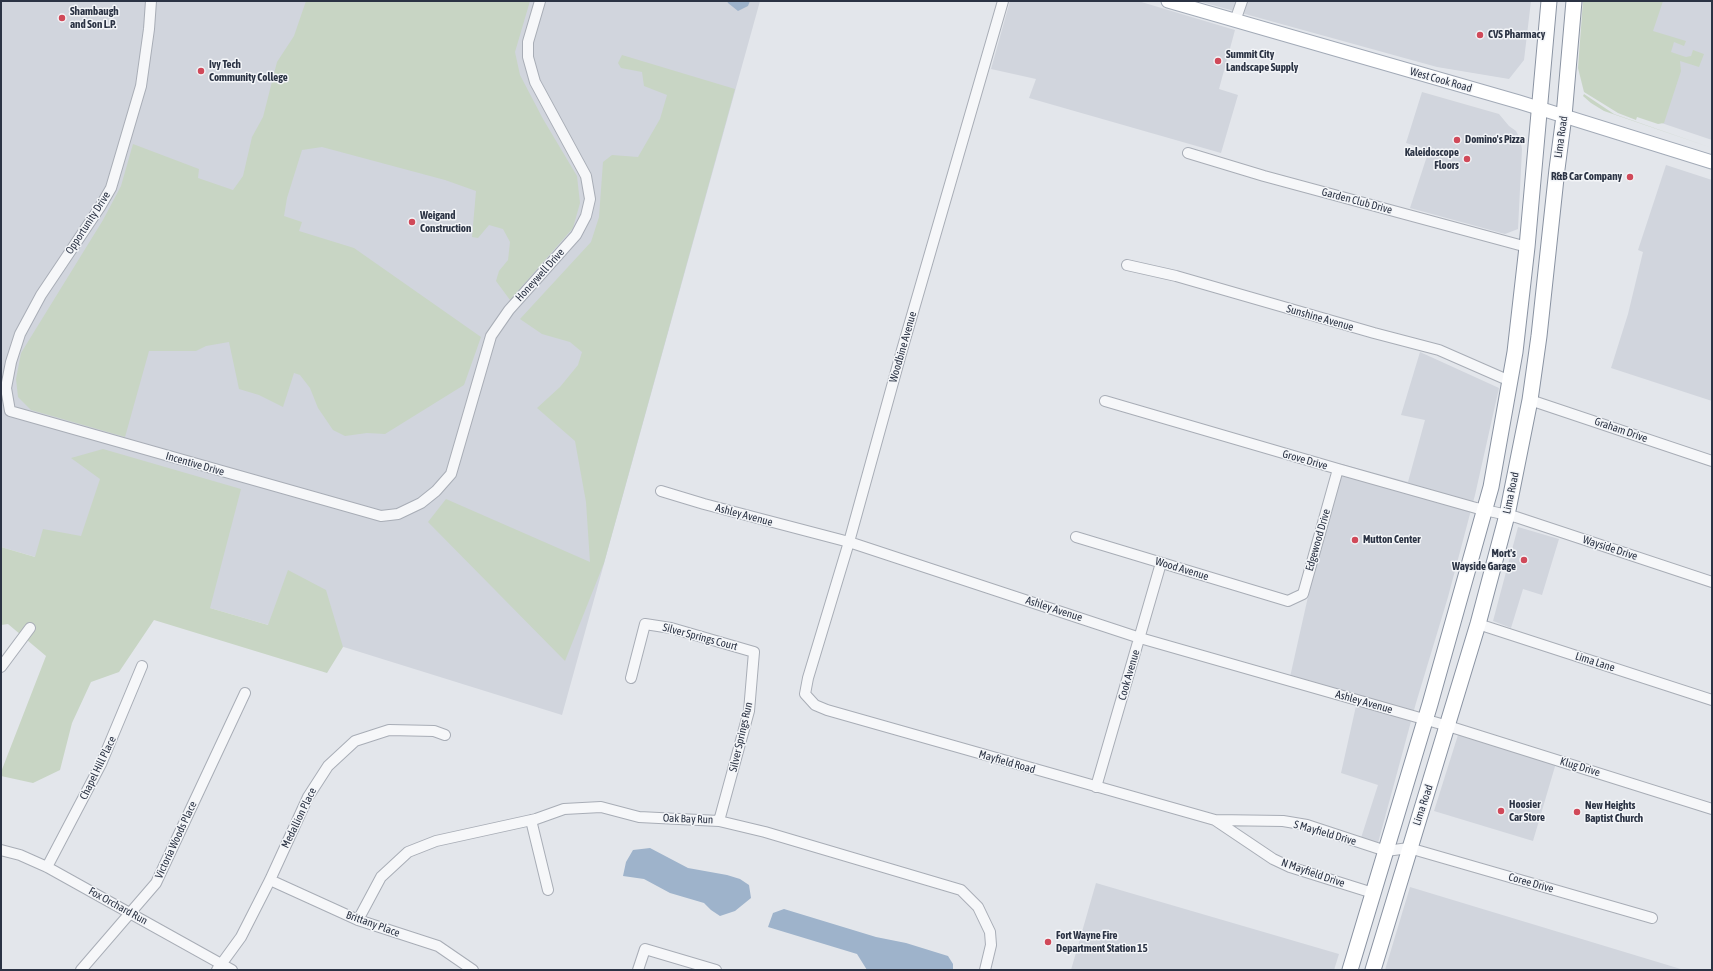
<!DOCTYPE html>
<style>
body{margin:0}
#map{position:relative;width:1713px;height:971px;overflow:hidden;background:#e3e6eb;font-family:"Asap Condensed",sans-serif}
canvas{display:block}
.frame{position:absolute;inset:0;border:2px solid #2b3344;pointer-events:none}
</style>
<div id="map">
<canvas width="1713" height="971"></canvas>
<div class="frame"></div>
</div>
<script>
const ctx = document.querySelector('canvas').getContext('2d');
ctx.lineJoin = 'round';
function fill(path, color) { ctx.fillStyle = color; ctx.fill(path, 'evenodd'); }
const poly = rows => new Path2D(rows.map(r => 'M' + r).join(''));
function strokePath(path, color, width, dash) { ctx.strokeStyle = color; ctx.lineWidth = width; ctx.lineCap = dash ? 'butt' : 'round'; ctx.setLineDash(dash || []); ctx.stroke(path); }
function label(font, color, halo, rows, align = 'center') {
  ctx.font = font + ' "Asap Condensed",sans-serif'; ctx.lineWidth = 3; ctx.setLineDash([]); ctx.textBaseline = 'middle'; ctx.strokeStyle = halo; ctx.fillStyle = color; for (const [text, x, y, turn = 0] of rows) {
    ctx.save(); ctx.translate(x, y); ctx.rotate((+turn || 0) * Math.PI / 180); ctx.textAlign = isNaN(turn) ? turn : align; if (halo) ctx.strokeText(text, 0, 0); ctx.fillText(text, 0, 0); ctx.restore();
  }
}
const built = poly([
 [1,1,760,1,562,715,347,648,1,547],
 [1010,1,1138,1,1235,30,1219,89,1238,95,1221,153,1029,98,1036,79,991,69],
 [1198,1,1531,1,1524,60,1509,79,1437,67],
 [1588,1,1712,1,1712,140,1617,108],
 [1422,92,1499,114,1509,126,1516,131,1520,139,1522,149,1518,229,1505,234,1410,208,1429,150,1406,143],
 [1666,165,1712,180,1712,401,1611,368,1628,314,1643,252,1638,250],
 [1420,352,1499,388,1475,495,1448,597,1416,703,1378,843,1361,838,1378,785,1341,773,1358,697,1290,677,1338,463,1408,482,1425,420,1401,415],
 [1518,527,1559,539,1542,595,1523,589,1511,628,1493,621],
 [1458,735,1556,763,1533,841,1434,811],
 [1096,883,1339,954,1334,970,1071,970],
 [1410,887,1684,970,1385,970]
]);
const green = poly([
 [306,1,530,1,515,52,520,75,543,119,577,176,580,203,573,228,510,300,496,281,499,271,508,260,510,242,503,229,489,225,478,238,472,237,476,191,445,180,322,147,302,150,287,198,284,216,302,222,299,231,354,248,481,337,464,385,385,434,367,433,345,436,333,430,318,408,310,388,300,375,294,373,283,407,259,395,239,389,229,342,206,346,196,351,149,351,125,437,31,410,18,397,16,379,21,353,103,220,121,186,133,144,199,169,198,178,233,190,243,176,252,137,263,117,277,62,294,36],
 [1583,1,1663,1,1653,31,1686,41,1684,46,1674,42,1671,52,1686,57,1691,56,1693,50,1704,54,1699,67,1680,61,1681,71,1664,123,1658,124,1637,117,1636,120,1618,113,1584,92,1578,68],
 [622,55,735,89,604,563,565,661,428,522,446,499,590,562,586,502,575,441,537,408,560,387,578,365,582,352,570,342,542,334,520,319,591,242,599,217,603,162,612,155,638,157,660,119,667,95,644,86,642,72,621,68,618,63],
 [1584,94,1614,114,1712,148,1604,111,1591,103,1583,96],
 [103,449,241,489,210,608,268,625,288,570,326,590,343,647,327,673,154,620,119,672,91,682,72,723,60,770,33,783,1,776,1,772,46,656,8,624,1,625,1,547,35,557,43,529,81,536,100,479,71,458]
]);
const water = poly([
 [727,1,750,1,748,6,738,11,728,3],
 [650,848,688,868,727,875,740,879,749,885,751,898,735,911,720,916,711,910,704,903,670,893,644,879,623,876,626,862,633,850],
 [784,909,876,937,906,943,948,956,953,964,953,970,867,970,857,954,768,927,773,913]
]);
const minor = poly([
 [151,1,149,29,141,86,111,188,100,207,41,295,20,334,11,362,6,388,10,411,381,516,398,514,421,503,436,491,451,474,491,336,509,310,576,235,586,216,590,199,586,176,535,82,528,57,528,42,540,1],
 [1003,1,902,350,849,542,808,678,805,694,815,705,827,710,1215,820,1283,821,1307,825,1386,851,1409,848,1652,918],
 [1235,21,1242,1],
 [1188,153,1264,176,1527,247],
 [1127,265,1176,276,1374,333,1439,350,1503,378,1511,379],
 [1530,400,1712,461],
 [1105,401,1338,469,1476,508,1516,517,1712,582],
 [661,491,704,504,849,542,1140,638,1448,726,1712,809],
 [1076,537,1288,601,1303,594,1338,469],
 [1478,624,1712,700],
 [1,667,30,628],
 [631,678,645,624,671,628,754,652,749,711,719,821],
 [1096,787,1161,563],
 [531,820,548,890],
 [1215,820,1273,859,1290,867,1373,893],
 [1,850,20,855,47,867,232,970],
 [47,867,101,764,142,666],
 [270,880,358,920,438,946,473,970],
 [358,920,381,877,408,852,436,841,536,819,564,809,601,807,639,817,719,821,765,832,961,890,978,907,990,932,991,945,985,970],
 [81,970,156,883,245,693],
 [217,970,241,937,270,880,308,797,328,766,355,741,389,730,434,731,445,735],
 [638,970,645,949,716,970]
]);
const major = poly([
 [1168,1,1519,102,1712,162]
]);
const highway = poly([
 [1350,970,1430,704,1491,487,1515,352,1527,247,1549,1],
 [1373,970,1478,624,1507,515,1530,400,1539,336,1557,169,1564,116,1574,1]
]);
const markers = [
 [62,18,4,"#d04959"],
 [1480,35,4,"#d04959"],
 [1218,61,4,"#d04959"],
 [201,71,4,"#d04959"],
 [1457,140,4,"#d04959"],
 [1467,159,4,"#d04959"],
 [1630,177,4,"#d04959"],
 [412,222,4,"#d04959"],
 [1355,540,4,"#d04959"],
 [1524,560,4,"#d04959"],
 [1501,811,4,"#d04959"],
 [1577,812,4,"#d04959"],
 [1048,942,4,"#d04959"]
];
const poiNames = [
 ["Shambaugh",70,12],
 ["and Son L.P.",70,25],
 ["CVS Pharmacy",1488,35],
 ["Summit City",1226,55],
 ["Landscape Supply",1226,68],
 ["Ivy Tech",209,65],
 ["Community College",209,78],
 ["Domino's Pizza",1465,140],
 ["Kaleidoscope",1459,153,"right"],
 ["Floors",1459,166,"right"],
 ["R&B Car Company",1622,177,"right"],
 ["Weigand",420,216],
 ["Construction",420,229],
 ["Mutton Center",1363,540],
 ["Mort's",1516,554,"right"],
 ["Wayside Garage",1516,567,"right"],
 ["Hoosier",1509,805],
 ["Car Store",1509,818],
 ["New Heights",1585,806],
 ["Baptist Church",1585,819],
 ["Fort Wayne Fire",1056,936],
 ["Department Station 15",1056,949]
];
const streetNames = [
 ["West Cook Road",1441,80,16],
 ["Lima Road",1561,137,-82],
 ["Garden Club Drive",1357,201,15],
 ["Opportunity Drive",88,223,-57],
 ["Honeywell Drive",540,275,-48],
 ["Sunshine Avenue",1320,318,16],
 ["Woodbine Avenue",903,347,-74],
 ["Graham Drive",1621,430,19],
 ["Grove Drive",1305,460,16],
 ["Incentive Drive",195,464,16],
 ["Lima Road",1511,493,-78],
 ["Ashley Avenue",744,515,15],
 ["Edgewood Drive",1318,540,-74],
 ["Wayside Drive",1610,548,18],
 ["Wood Avenue",1182,569,17],
 ["Ashley Avenue",1054,609,18],
 ["Silver Springs Court",700,637,15],
 ["Lima Lane",1595,662,18],
 ["Cook Avenue",1129,675,-74],
 ["Ashley Avenue",1364,702,16],
 ["Silver Springs Run",741,737,-77],
 ["Mayfield Road",1007,762,16],
 ["Klug Drive",1580,767,17],
 ["Chapel Hill Place",98,768,-64],
 ["Lima Road",1423,805,-72],
 ["Medallion Place",299,818,-64],
 ["Oak Bay Run",688,819,2],
 ["S Mayfield Drive",1325,833,16],
 ["Victoria Woods Place",176,840,-65],
 ["N Mayfield Drive",1313,873,19],
 ["Coree Drive",1531,883,16],
 ["Fox Orchard Run",118,906,29],
 ["Brittany Place",373,924,20]
];
fill(built, '#d1d5dd');
fill(green, '#c8d5c4');
fill(water, '#9eb3cb');
strokePath(minor, '#a8adb6', 12);
strokePath(major, '#a2aab7', 15);
strokePath(highway, '#8a93a2', 17);
strokePath(minor, '#f6f7f9', 10);
strokePath(major, '#fff', 13);
strokePath(highway, '#fff', 15);
for (const [x, y, r, color] of markers) { const dot = new Path2D(); dot.arc(x, y, r, 0, 2 * Math.PI); ctx.fillStyle = color; ctx.fill(dot); strokePath(dot, '#f3f5f8', 1.5); }
label('bold 11px', '#2b3344', '#f3f5f8', poiNames, 'left');
label('11px', '#2b3344', '#f3f5f8', streetNames);
</script>
